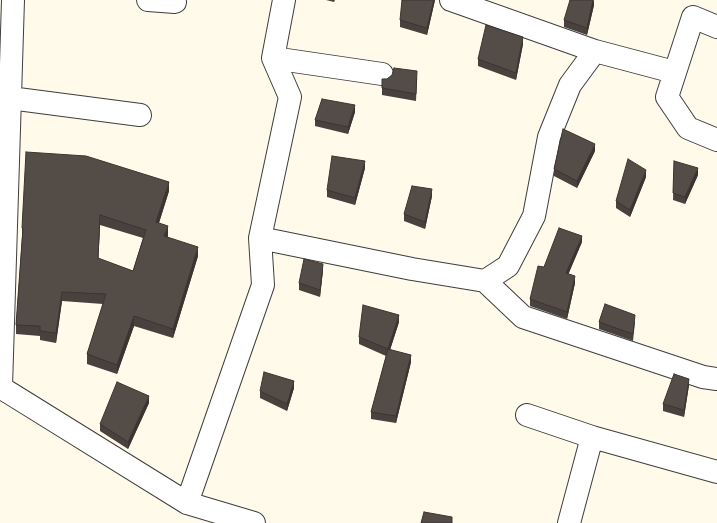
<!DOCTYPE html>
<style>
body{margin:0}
canvas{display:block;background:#fffae9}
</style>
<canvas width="717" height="523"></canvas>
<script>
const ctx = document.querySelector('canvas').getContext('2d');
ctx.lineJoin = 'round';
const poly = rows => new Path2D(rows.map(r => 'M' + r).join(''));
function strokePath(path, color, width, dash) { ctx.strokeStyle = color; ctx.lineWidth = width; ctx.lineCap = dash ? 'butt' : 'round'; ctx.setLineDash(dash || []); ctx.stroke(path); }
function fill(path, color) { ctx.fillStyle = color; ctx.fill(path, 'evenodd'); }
const minor = poly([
 [148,0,175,2],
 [451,0,595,51,674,72],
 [717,27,693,17,667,97,688,128,717,140],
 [273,58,382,74],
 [10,98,140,115],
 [260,238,412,269,485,281,523,317,703,377,717,379],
 [485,281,508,266,534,216,549,137,570,85,595,51],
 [0,387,187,503,254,523],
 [1,387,13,0],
 [527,415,592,437,717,472],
 [187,503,263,285,260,238,290,97,273,58,284,0],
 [569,523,592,437]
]);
const wall = poly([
 [326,0,335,0,334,2],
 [435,0,427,35,400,27,400,20],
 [594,0,594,5,587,35,564,27,564,20],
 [523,44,516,80,478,66,478,59],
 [417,78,416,101,382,95,382,79],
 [355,112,348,134,315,126,315,120],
 [595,151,577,188,554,176,554,169],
 [674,161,698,175,685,204,673,200],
 [365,168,355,205,327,197,327,190],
 [646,177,630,217,616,208,616,201],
 [169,191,159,223,168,236,167,237,198,256,173,338,134,326,117,374,87,364,87,354,103,304,62,301,56,343,40,340,40,336,16,334,16,325,22,237,22,228],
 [100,225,143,238,133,271,98,259],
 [432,196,425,229,404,221,404,214],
 [582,242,568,274,575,283,567,319,530,306,530,299,544,267],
 [323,270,320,297,299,290,299,283],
 [399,322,390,350,411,362,396,423,371,419,371,412,386,356,359,344,359,337],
 [599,322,635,322,633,341,599,329],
 [689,385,684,417,663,411,663,404],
 [294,388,287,411,260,398,260,391],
 [149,403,128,449,100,431,100,424]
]);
const shadedWall = poly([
 [434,0,435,0,427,35,427,28],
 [593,0,594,5,587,35,587,28],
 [523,37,523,44,516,80,516,73],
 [355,105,355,112,348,134,348,127],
 [595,144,595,151,577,188,577,181],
 [365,161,365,168,355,205,355,198],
 [698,168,698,175,685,204,685,197],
 [646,170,646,177,630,217,630,210],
 [169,182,169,191,156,232,156,222],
 [432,189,432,196,425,229,425,222],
 [100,215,100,225,98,268,98,258],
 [168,226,168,236,164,245,164,236],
 [582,236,582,242,566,280,566,273],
 [198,247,198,256,173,338,173,329],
 [323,264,323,270,320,297,320,290],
 [575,276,575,283,567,319,567,312],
 [62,292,62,301,56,343,56,333],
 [399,315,399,322,388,356,388,349],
 [134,316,134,326,117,374,117,365],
 [411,355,411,362,396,423,396,416],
 [689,379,689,385,684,417,684,410],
 [294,381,294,388,287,411,287,404],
 [149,396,149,403,128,449,128,442]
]);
const building = poly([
 [402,0,434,0,427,28,400,20,402,0],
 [570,0,593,0,587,28,564,20,570,0],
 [486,25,523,37,516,73,478,59,486,25],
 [394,68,417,71,416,94,382,88,382,79,387,79,392,75,394,68],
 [322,99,355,105,348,127,315,120,322,99],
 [563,129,595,144,577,181,554,169,563,129],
 [26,152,86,156,169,182,156,222,168,226,164,236,198,247,173,329,134,316,117,365,87,354,106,294,62,292,56,333,40,331,40,326,16,325,23,228,22,228,26,152],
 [100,215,146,230,133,271,98,258,100,215],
 [332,156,365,161,355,198,327,190,332,156],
 [628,159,646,170,630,210,616,201,628,159],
 [674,161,698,168,685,197,673,193,674,161],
 [412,186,432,189,425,222,404,214,412,186],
 [559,228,582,236,566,273,575,276,567,312,530,299,538,266,544,267,559,228],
 [304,259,323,264,320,290,299,283,304,259],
 [605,304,635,315,633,334,599,322,605,304],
 [363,305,399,315,388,349,359,337,363,305],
 [388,349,411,355,396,416,371,412,388,349],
 [264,372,294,381,287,404,260,391,264,372],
 [674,374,689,379,684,410,663,404,674,374],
 [117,382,149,396,128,442,100,424,117,382],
 [424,512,452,517,452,523,421,523,424,512]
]);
strokePath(minor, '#3e3e3e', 24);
strokePath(minor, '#fff', 22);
fill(wall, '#48413d');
fill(shadedWall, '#3b3532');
fill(building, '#544c47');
strokePath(building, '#3b3532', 1);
</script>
